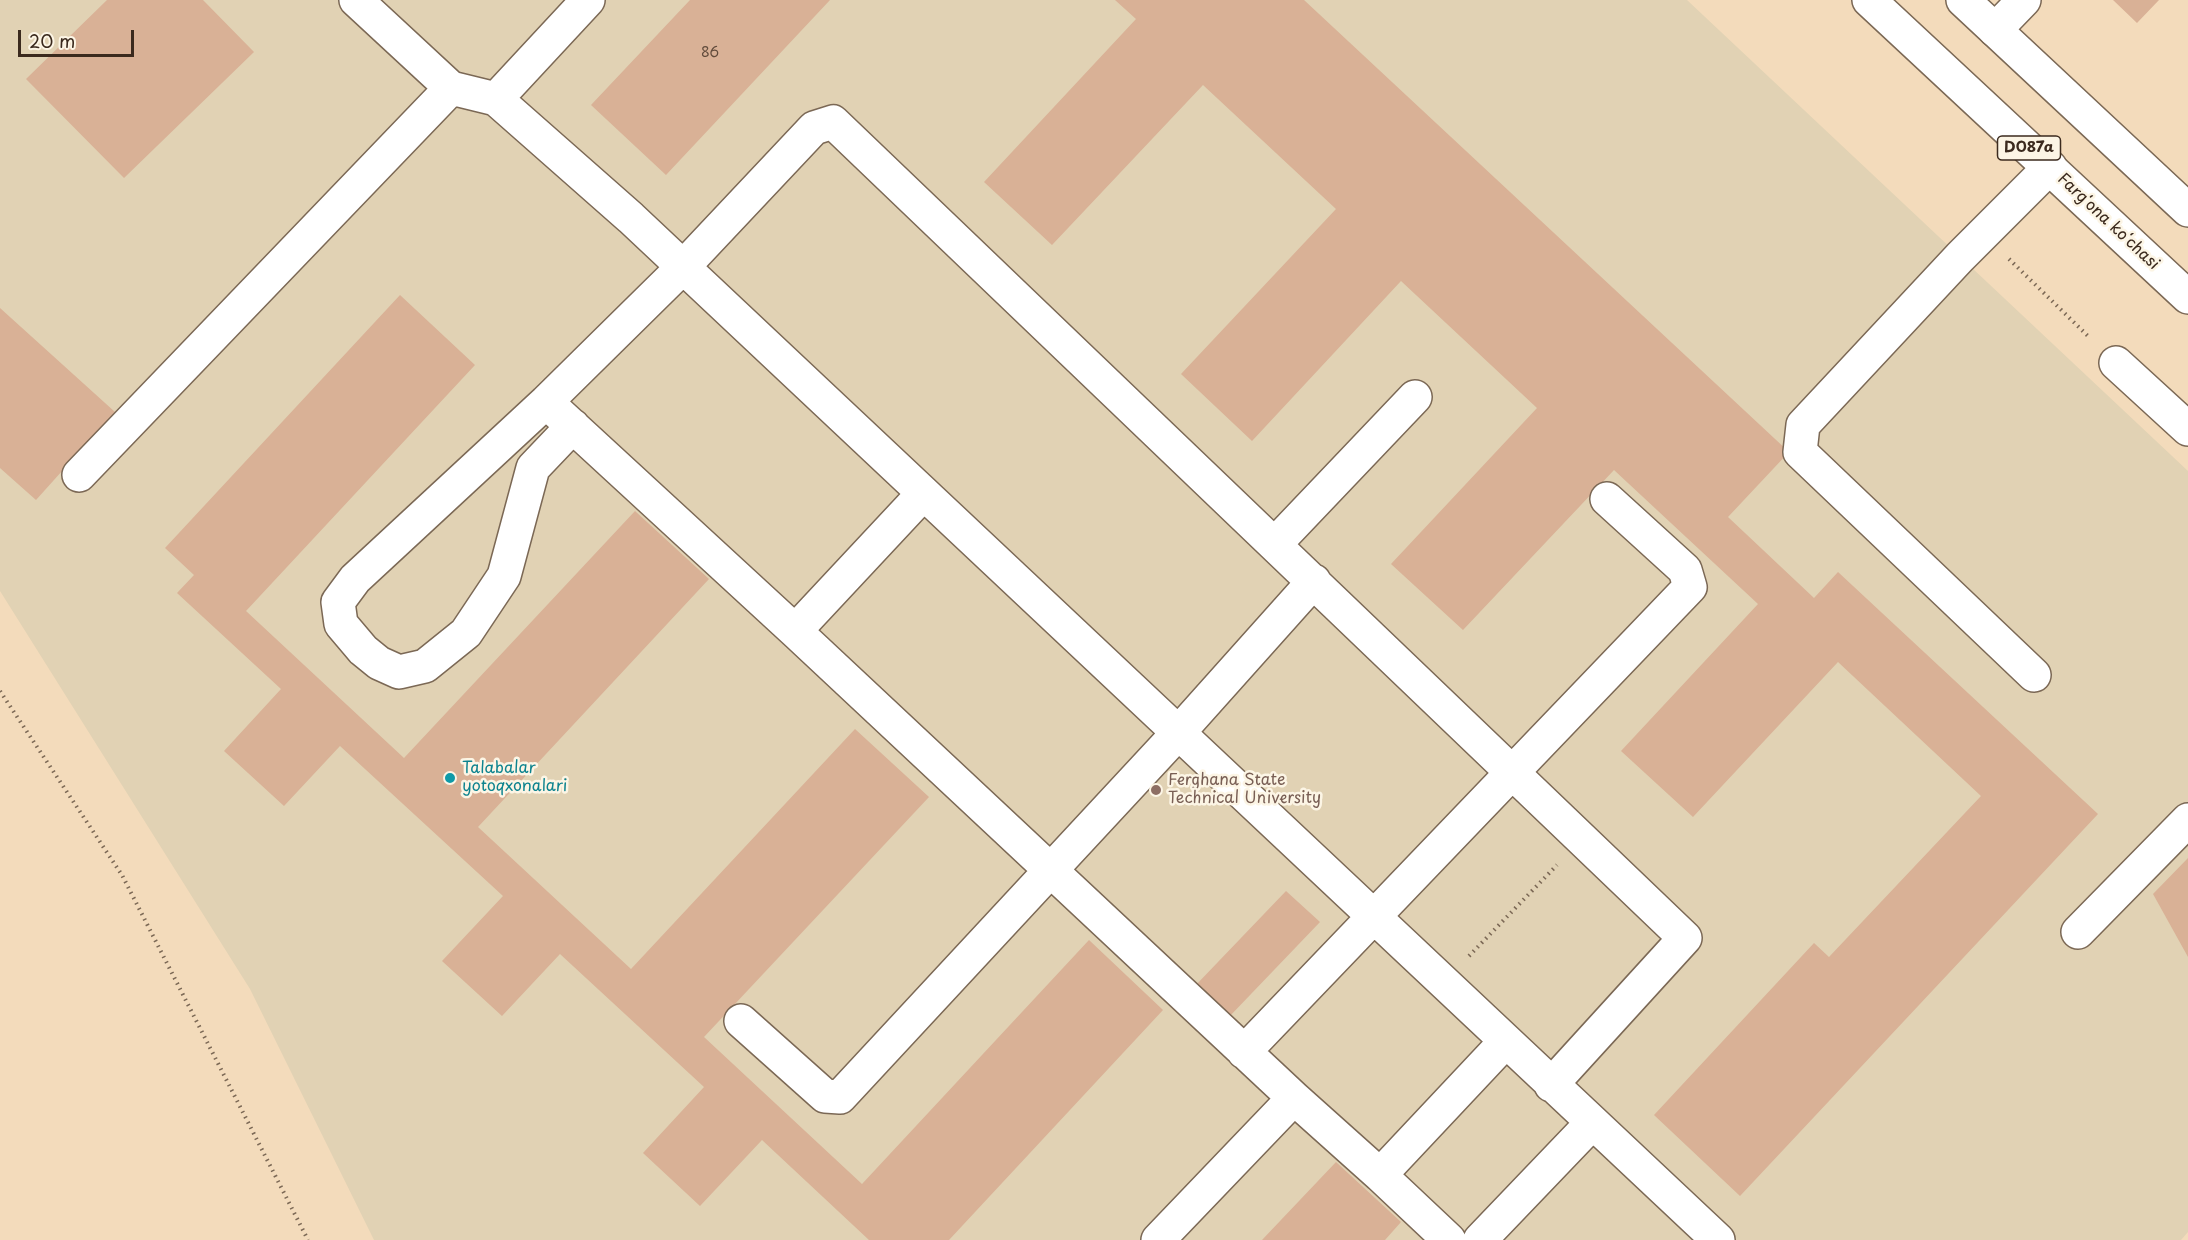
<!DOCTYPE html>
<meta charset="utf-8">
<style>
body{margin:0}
#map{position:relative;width:2188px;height:1240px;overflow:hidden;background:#f3dbbb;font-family:"Playpen Sans",sans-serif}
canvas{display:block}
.scale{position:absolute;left:18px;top:30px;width:116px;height:27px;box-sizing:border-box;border:3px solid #3b2a1e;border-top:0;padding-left:8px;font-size:18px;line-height:21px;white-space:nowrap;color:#3b2a1e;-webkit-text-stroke:4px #fcf5e5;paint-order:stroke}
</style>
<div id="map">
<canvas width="2188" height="1240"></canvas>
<div class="scale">20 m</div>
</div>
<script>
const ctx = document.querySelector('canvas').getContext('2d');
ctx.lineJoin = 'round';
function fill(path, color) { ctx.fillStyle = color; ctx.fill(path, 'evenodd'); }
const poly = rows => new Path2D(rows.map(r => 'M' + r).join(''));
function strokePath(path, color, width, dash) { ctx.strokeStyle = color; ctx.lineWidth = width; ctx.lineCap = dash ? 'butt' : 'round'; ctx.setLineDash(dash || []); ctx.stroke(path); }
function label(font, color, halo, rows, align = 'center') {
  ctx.font = font + ' "Playpen Sans",sans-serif'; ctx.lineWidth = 5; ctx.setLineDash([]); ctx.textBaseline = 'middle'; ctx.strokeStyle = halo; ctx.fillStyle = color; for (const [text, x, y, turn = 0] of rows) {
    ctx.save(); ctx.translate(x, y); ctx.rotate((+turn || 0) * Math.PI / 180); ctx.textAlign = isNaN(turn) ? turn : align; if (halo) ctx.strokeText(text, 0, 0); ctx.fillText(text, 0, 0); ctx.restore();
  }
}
const built = poly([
 [0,0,1687,0,2188,471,2188,1232,2181,1240,374,1240,250,989,0,591]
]);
const building = poly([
 [107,0,203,0,254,52,124,178,26,79],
 [690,0,830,0,666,175,591,105],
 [1115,0,1304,0,1789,452,1728,517,1814,598,1838,572,2098,814,1740,1196,1654,1115,1814,943,1829,957,1981,796,1838,662,1693,817,1621,751,1758,604,1614,470,1463,630,1391,564,1537,408,1401,281,1252,441,1181,374,1336,209,1203,85,1052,245,984,182,1136,19],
 [2113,0,2159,0,2137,23],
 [400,295,475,365,246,611,404,758,635,511,709,579,478,827,631,969,855,729,929,797,704,1037,862,1184,1089,940,1163,1010,949,1240,869,1240,762,1140,700,1206,643,1153,704,1087,560,954,502,1016,442,961,503,896,340,746,284,806,224,751,281,689,177,593,194,575,165,548],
 [0,308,115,412,36,500,0,468],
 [2188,858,2188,957,2153,894],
 [1286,891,1320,922,1228,1018,1195,986],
 [1336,1162,1401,1222,1385,1240,1262,1240]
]);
const path = poly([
 [2009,259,2090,338],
 [0,691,122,875,308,1240],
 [1469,956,1557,865]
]);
const minor = poly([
 [356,0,451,88,496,99,631,218,1718,1240],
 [1995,30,2024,0],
 [496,99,588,0],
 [2116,363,2188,429],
 [556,411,795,631,1294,1098],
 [573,426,533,468,504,576,466,633,425,666,399,672,379,663,363,650,341,624,338,602,355,579,546,402,684,266,814,128,833,122,1685,938,1551,1085],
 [79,475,451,88],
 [1275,544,1415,397],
 [795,631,923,494],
 [2034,675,1800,452,1803,425,1960,257,2050,167],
 [2078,932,2188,820],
 [741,1021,825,1096,840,1097,1179,732,1314,581],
 [1244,1052,1690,587,1685,570,1607,499],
 [1380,1175,1449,1240],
 [1158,1240,1294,1098,1380,1175,1505,1042],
 [1480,1240,1592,1123]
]);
const major = poly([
 [1869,0,2188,297],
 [1963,0,2188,210]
]);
const markers = [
 [450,778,6,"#0f9aa8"],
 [1156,790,6,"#8d6e63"]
];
const numberNames = [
 ["86",710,53]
];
const shields = [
 [2029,148,63]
];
const shieldNames = [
 ["D087a",2029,148]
];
const streetNames = [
 ["Fargʻona koʻchasi",2108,222,43]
];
const cultureNames = [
 ["Talabalar",462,769],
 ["yotoqxonalari",462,787]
];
const educationNames = [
 ["Ferghana State",1168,781],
 ["Technical University",1168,799]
];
fill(built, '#e1d2b4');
fill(building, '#d9b196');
strokePath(minor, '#7b6855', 36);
strokePath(major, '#7b6855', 36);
strokePath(path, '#7b6855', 4, [1.5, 4.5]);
strokePath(minor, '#fff', 33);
strokePath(major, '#fff', 33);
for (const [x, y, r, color] of markers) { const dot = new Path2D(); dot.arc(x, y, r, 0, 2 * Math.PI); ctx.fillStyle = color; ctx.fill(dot); strokePath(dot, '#fcf5e5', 2); }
label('14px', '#624c3c', null, numberNames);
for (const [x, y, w] of shields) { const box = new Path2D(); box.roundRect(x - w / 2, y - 12, w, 24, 4.5); ctx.fillStyle = '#fcf5e5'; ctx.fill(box); strokePath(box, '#3b2a1e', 1.5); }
label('bold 15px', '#3b2a1e', null, shieldNames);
label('16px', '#3b2a1e', '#fcf5e5', streetNames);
label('16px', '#0d838f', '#fcf5e5', cultureNames, 'left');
label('16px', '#785e54', '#fcf5e5', educationNames, 'left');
</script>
